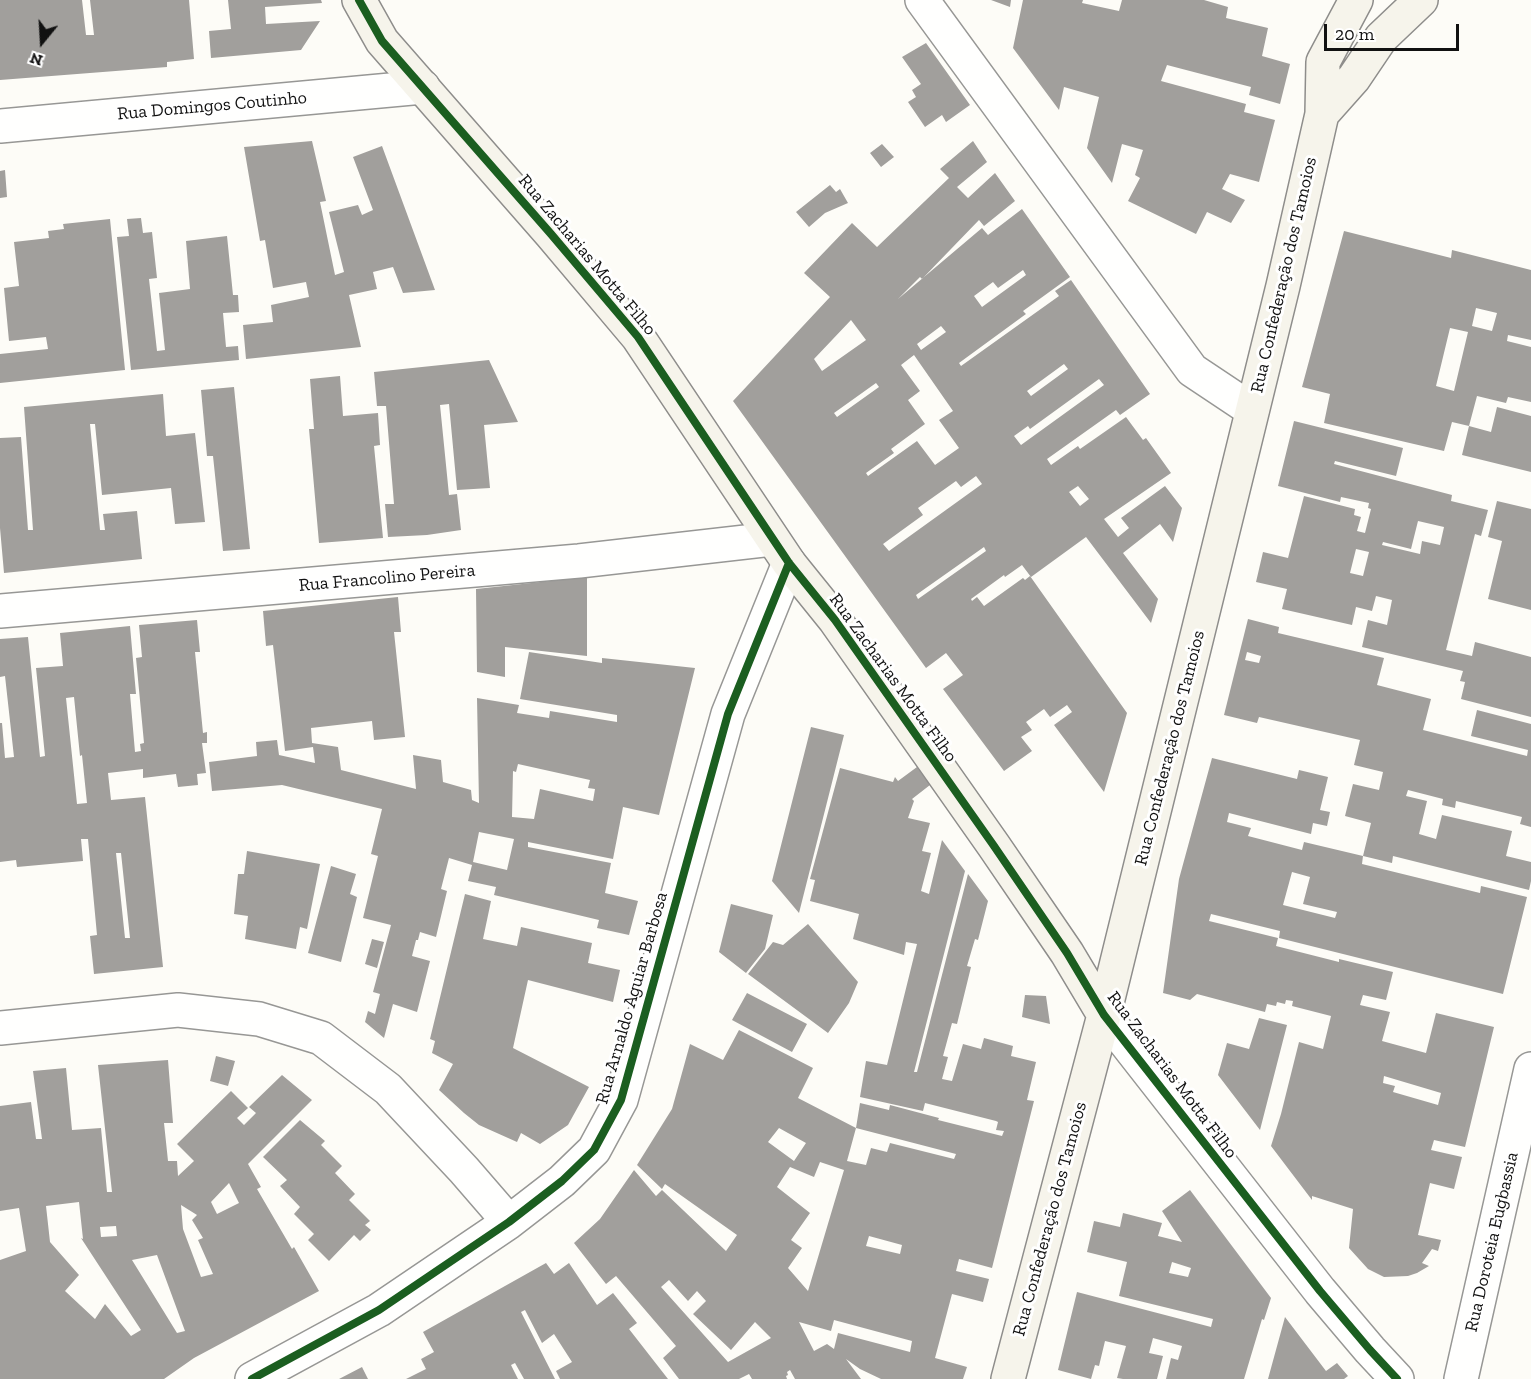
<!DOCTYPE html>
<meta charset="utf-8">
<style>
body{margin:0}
#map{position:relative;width:1531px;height:1379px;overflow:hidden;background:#fdfcf7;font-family:"Zilla Slab",serif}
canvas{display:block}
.north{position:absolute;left:12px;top:12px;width:60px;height:60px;-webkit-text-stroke:4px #fff;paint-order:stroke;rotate:198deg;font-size:16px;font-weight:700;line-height:24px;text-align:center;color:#111}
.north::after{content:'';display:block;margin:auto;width:21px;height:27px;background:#111;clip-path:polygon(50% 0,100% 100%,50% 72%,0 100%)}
.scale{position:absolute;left:1324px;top:24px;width:135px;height:27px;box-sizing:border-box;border:3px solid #111;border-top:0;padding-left:8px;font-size:18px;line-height:21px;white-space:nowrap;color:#111;-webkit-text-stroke:4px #fff;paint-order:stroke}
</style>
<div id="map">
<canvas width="1531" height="1379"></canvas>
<div class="north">N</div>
<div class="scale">20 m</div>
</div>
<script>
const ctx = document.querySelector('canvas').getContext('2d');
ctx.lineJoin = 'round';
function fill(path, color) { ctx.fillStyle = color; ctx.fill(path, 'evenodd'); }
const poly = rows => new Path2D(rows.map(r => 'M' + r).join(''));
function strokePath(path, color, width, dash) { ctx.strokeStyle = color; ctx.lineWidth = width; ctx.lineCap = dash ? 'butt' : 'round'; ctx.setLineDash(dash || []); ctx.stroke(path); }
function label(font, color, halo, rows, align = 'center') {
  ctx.font = font + ' "Zilla Slab",serif'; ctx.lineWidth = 6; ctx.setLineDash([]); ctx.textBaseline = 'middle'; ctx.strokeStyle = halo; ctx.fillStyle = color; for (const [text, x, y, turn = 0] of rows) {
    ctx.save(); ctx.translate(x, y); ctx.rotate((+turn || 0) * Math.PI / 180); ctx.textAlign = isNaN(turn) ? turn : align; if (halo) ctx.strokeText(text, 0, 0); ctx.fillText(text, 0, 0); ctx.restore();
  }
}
const building = poly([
 [0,0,82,0,86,35,94,35,90,0,189,0,194,59,167,62,167,67,0,80],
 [228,0,321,0,322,3,265,7,266,24,320,21,301,50,211,58,209,31,231,29],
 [991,0,1011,0,1010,7],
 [1023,0,1083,0,1082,3,1119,11,1122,0,1204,0,1228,7,1226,18,1268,28,1262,56,1290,64,1280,104,1249,95,1251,87,1167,65,1161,81,1246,104,1244,112,1275,120,1259,182,1230,174,1222,189,1245,200,1231,223,1207,212,1196,234,1128,201,1140,178,1135,175,1143,150,1122,144,1112,183,1087,148,1099,97,1064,87,1059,110,1013,48],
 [926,43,970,105,946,122,942,115,925,127,908,102,916,97,912,90,921,84,902,57],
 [312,141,326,201,320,202,335,275,344,272,329,212,358,205,362,215,373,210,353,157,382,146,435,290,403,293,393,267,373,272,377,289,349,295,361,347,246,359,243,325,273,322,271,305,309,297,306,282,273,288,265,240,260,241,244,147],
 [973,141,987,162,957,187,968,198,995,173,1015,201,984,226,979,220,922,279,920,277,898,299,982,228,988,235,1022,209,1070,277,1023,311,1026,314,959,363,961,366,1059,296,1055,291,1071,280,1150,394,1120,415,1116,410,1047,459,1051,465,1078,446,1080,449,1126,417,1143,440,1146,438,1171,473,1104,519,1118,537,1129,528,1121,518,1165,486,1182,508,1173,542,1160,524,1123,553,1158,599,1151,623,1086,537,1031,577,1022,565,1005,577,1004,575,971,599,972,601,977,597,984,606,1023,578,1025,580,1030,576,1127,713,1104,792,1054,725,1072,712,1067,705,1050,717,1044,709,1026,722,1032,730,1021,737,1032,751,1004,771,943,689,963,675,946,653,926,668,733,401,830,297,804,273,852,223,877,247,949,178,940,169],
 [1023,270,1026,275,982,307,974,296,993,282,998,288],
 [851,320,866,340,822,371,814,359],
 [941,326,946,332,921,350,917,344],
 [914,355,953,411,939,420,959,448,935,465,917,441,868,476,866,473,894,453,891,449,925,424,908,400,920,391,901,365],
 [1064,364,1068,369,1031,396,1027,391],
 [1099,379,1104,385,1021,445,1014,436,1028,426,1030,429],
 [876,383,879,387,837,417,834,413],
 [976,476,982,484,889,551,883,544,923,515,918,508,956,481,961,487],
 [1078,486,1089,499,1080,506,1069,492],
 [984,547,986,551,918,599,916,595],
 [882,144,894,157,881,167,870,153],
 [5,170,7,197,0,198,0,171],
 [830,185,836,192,840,189,848,203,825,213,809,227,796,212],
 [141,218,143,233,152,232,157,278,149,279,157,351,165,350,159,293,190,289,186,241,227,236,233,295,238,295,239,312,223,313,226,347,238,346,239,360,131,370,117,237,129,236,127,219],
 [110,219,125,370,0,383,0,354,48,349,46,337,9,341,4,288,19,286,14,242,49,238,48,231,64,229,63,224],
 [1344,231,1451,258,1452,250,1531,270,1531,340,1508,335,1507,341,1531,347,1531,402,1508,397,1506,403,1477,396,1469,426,1452,422,1444,451,1324,423,1330,394,1302,387],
 [1476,308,1497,313,1492,331,1472,326],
 [1450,328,1468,332,1454,391,1436,386],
 [489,360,518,422,484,425,490,488,457,490,449,404,440,405,449,495,457,494,461,530,427,535,388,537,385,504,394,504,386,406,377,406,374,372],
 [340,376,343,416,378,413,380,445,374,446,383,538,319,543,309,429,314,429,310,379],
 [234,387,250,549,223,551,213,456,207,456,201,390],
 [163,394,166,436,195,433,205,522,175,524,171,488,102,495,95,424,90,424,100,530,105,530,103,514,137,511,142,559,4,573,0,528,0,438,21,437,28,530,33,530,24,407],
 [1497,407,1531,416,1531,472,1462,455,1469,426,1491,432],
 [1294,421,1403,448,1396,476,1335,461,1334,464,1452,495,1451,501,1488,510,1481,536,1475,534,1446,650,1472,656,1475,642,1531,657,1531,717,1461,699,1465,682,1460,681,1463,671,1362,647,1368,620,1387,625,1392,600,1376,596,1372,611,1356,607,1352,625,1282,609,1287,589,1256,582,1263,552,1288,558,1304,496,1355,509,1354,515,1361,517,1357,531,1365,533,1371,509,1368,508,1369,503,1341,497,1340,502,1278,486],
 [1418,521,1444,527,1440,545,1422,541,1420,554,1382,545,1383,542,1411,549],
 [1356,549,1369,552,1363,576,1350,573],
 [1497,501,1531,509,1531,610,1488,599,1502,541,1488,537],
 [587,577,587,656,505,647,505,677,477,672,476,589],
 [398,597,401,632,394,632,405,737,374,740,372,721,311,728,312,743,338,747,341,770,416,789,413,755,441,760,443,782,471,790,472,800,479,803,477,698,519,705,517,713,549,718,550,711,617,722,617,715,520,699,529,652,602,663,602,658,695,668,659,815,623,807,613,859,528,842,528,847,611,863,605,893,638,901,629,935,597,928,599,920,494,895,496,887,468,881,472,865,449,858,441,889,447,891,436,937,420,932,418,940,416,940,412,956,430,961,417,1012,393,1004,384,1038,365,1022,368,1011,375,1014,380,994,373,992,391,925,363,918,378,856,371,854,382,809,282,785,212,791,209,762,257,756,256,742,277,740,279,755,315,763,313,747,285,751,273,645,266,646,263,611],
 [518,764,590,780,588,788,595,789,593,801,540,789,534,819,512,817,513,771,516,772],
 [479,832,514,839,507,870,473,862],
 [1248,619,1279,627,1278,633,1384,658,1377,685,1431,699,1423,730,1527,756,1528,750,1471,736,1477,710,1531,724,1531,827,1520,824,1522,817,1456,801,1455,808,1442,805,1443,799,1408,790,1406,796,1427,801,1419,834,1436,839,1442,815,1512,831,1506,856,1531,862,1531,881,1529,890,1393,856,1392,863,1363,856,1371,823,1345,816,1353,784,1379,790,1383,772,1354,765,1360,740,1259,717,1257,723,1224,715],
 [1247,652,1261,656,1259,663,1245,660],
 [197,620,200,652,195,652,203,733,207,732,207,743,202,743,206,773,197,774,198,785,178,787,176,774,143,778,143,769,108,773,111,800,145,797,163,967,94,974,90,936,97,935,88,839,81,839,83,861,17,867,16,860,0,862,0,723,2,723,5,758,14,757,5,676,0,677,0,639,28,637,40,757,45,756,36,668,63,666,60,633,130,626,136,694,130,694,135,752,141,751,140,744,144,743,136,658,142,657,139,625],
 [74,697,80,756,82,755,87,803,77,804,66,698],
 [116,853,121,853,130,938,125,938],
 [811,727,844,735,799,913,772,881],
 [1212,758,1297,779,1299,770,1328,777,1320,810,1330,812,1327,826,1313,823,1311,834,1229,813,1227,822,1251,828,1248,836,1302,850,1304,842,1363,856,1362,864,1480,893,1481,886,1527,897,1503,994,1279,938,1280,931,1211,914,1209,921,1278,938,1276,946,1339,962,1339,959,1393,972,1386,1000,1363,995,1360,1005,1390,1012,1382,1041,1426,1053,1436,1013,1494,1027,1465,1147,1434,1140,1431,1150,1462,1157,1454,1189,1430,1183,1418,1235,1441,1240,1438,1251,1432,1249,1422,1263,1429,1266,1417,1273,1408,1276,1384,1277,1368,1269,1349,1248,1353,1209,1312,1196,1312,1200,1271,1146,1281,1114,1299,1042,1323,1049,1331,1016,1292,1006,1293,1001,1286,1000,1285,1004,1277,1002,1276,1006,1267,1004,1265,1012,1197,994,1190,1000,1163,993,1179,879],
 [1292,872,1310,877,1303,904,1337,912,1335,918,1283,905],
 [1384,1076,1441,1093,1438,1105,1393,1092,1395,1086,1383,1083],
 [917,767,930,785,912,799,914,801,908,818,930,823,922,851,931,853,921,891,929,894,942,840,965,871,914,1072,917,1072,968,874,988,901,978,940,975,939,967,966,971,967,957,1024,952,1023,943,1056,948,1057,942,1079,952,1081,963,1044,981,1049,984,1038,1013,1046,1011,1056,1036,1062,1027,1100,1034,1101,992,1268,959,1259,956,1271,989,1279,983,1302,952,1294,935,1358,967,1367,963,1379,881,1379,860,1369,846,1359,861,1379,795,1379,790,1370,787,1372,788,1375,786,1376,787,1379,752,1379,749,1374,739,1379,679,1379,663,1358,676,1346,616,1276,606,1284,574,1243,600,1219,634,1170,656,1196,662,1190,726,1251,737,1235,665,1184,662,1189,637,1165,672,1109,690,1044,723,1060,739,1030,813,1068,798,1098,856,1128,847,1161,866,1165,871,1148,887,1152,890,1143,954,1159,956,1154,856,1128,860,1103,889,1110,890,1105,939,1118,938,1120,1002,1136,1004,1131,996,1130,998,1122,996,1121,925,1103,923,1111,860,1097,866,1061,887,1065,917,944,906,942,904,955,853,939,859,914,810,901,815,880,810,879,840,768,893,782,895,777,898,781],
 [779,1128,806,1143,794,1161,768,1142],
 [820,1162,844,1170,808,1291,788,1268,802,1248,791,1240,810,1213,777,1187,790,1167,814,1177],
 [869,1236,902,1245,900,1254,866,1246],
 [669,1280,688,1301,697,1291,706,1301,693,1314,731,1350,755,1322,771,1338,728,1362,661,1287],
 [834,1320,912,1341,910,1352,838,1333,834,1349,827,1344,814,1351,799,1322,831,1331],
 [247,851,320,864,307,929,300,927,296,949,245,939,248,916,234,914,238,874,244,874],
 [331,866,356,874,350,894,357,897,341,962,308,953],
 [465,894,491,901,483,939,517,946,521,927,592,943,588,963,620,970,613,1002,528,980,513,1048,589,1087,568,1125,540,1144,521,1133,517,1142,479,1125,464,1113,439,1090,453,1064,432,1053,435,1041,430,1039],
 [731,904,773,915,765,949,746,973,719,952],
 [808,924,858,982,849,1003,828,1033,748,974,773,942,783,945],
 [372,939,384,942,377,968,365,964],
 [747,993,807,1024,792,1052,732,1020],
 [1025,995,1046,996,1050,1024,1022,1017],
 [1259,1018,1287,1025,1260,1130,1218,1075,1227,1043,1249,1049],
 [216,1056,235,1061,228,1086,210,1081],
 [168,1060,173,1123,164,1123,168,1161,177,1161,178,1176,194,1161,177,1144,231,1091,248,1108,237,1118,244,1125,256,1113,249,1107,282,1075,312,1100,248,1164,261,1187,257,1189,292,1249,294,1247,319,1291,194,1358,164,1379,0,1379,0,1260,26,1251,19,1208,0,1211,0,1106,31,1102,36,1139,42,1139,33,1071,66,1068,72,1130,101,1128,107,1192,112,1192,98,1065],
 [229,1183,239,1203,217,1214,211,1202],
 [79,1202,83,1239,81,1238,141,1330,131,1336,105,1304,95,1319,65,1291,79,1275,50,1242,46,1206],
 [181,1205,197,1215,192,1220,203,1238,198,1240,213,1274,201,1277,183,1229],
 [116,1226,117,1236,101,1237,100,1227],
 [157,1255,185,1331,177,1333,132,1260],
 [300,1120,325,1141,321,1145,342,1166,335,1173,355,1194,349,1200,370,1221,365,1225,371,1230,360,1241,354,1235,329,1261,308,1240,314,1234,294,1214,300,1207,280,1186,287,1180,263,1157],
 [1190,1190,1271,1298,1264,1320,1262,1319,1244,1379,1166,1379,1171,1358,1178,1360,1182,1346,1153,1338,1149,1353,1163,1356,1157,1379,1123,1379,1117,1378,1126,1346,1105,1341,1099,1366,1095,1365,1091,1379,1058,1370,1077,1292,1211,1327,1213,1319,1119,1296,1127,1262,1087,1252,1094,1221,1120,1227,1123,1213,1162,1223,1158,1236,1182,1242,1162,1211],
 [1172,1262,1191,1268,1188,1277,1169,1273],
 [546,1263,554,1274,569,1263,597,1305,613,1293,637,1323,629,1329,668,1379,560,1379,556,1371,572,1362,554,1334,542,1343,525,1310,521,1312,555,1379,524,1379,515,1363,511,1365,518,1379,406,1379,426,1369,421,1359,434,1352,423,1332],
 [1285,1317,1326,1371,1337,1363,1348,1376,1344,1379,1268,1379],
 [362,1367,368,1379,339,1379]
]);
const street = poly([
 [922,0,1192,370,1252,410],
 [0,126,423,87],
 [0,611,579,561,772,539],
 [1104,1015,1320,1291,1370,1350,1397,1379],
 [0,1028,178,1010,259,1019,321,1038,388,1089,464,1170,509,1222],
 [252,1379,379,1310,509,1222,562,1181,594,1150,621,1100,728,714,789,563],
 [1461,1379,1531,1069]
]);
const secondary = poly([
 [359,0,382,41,551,234,638,337,789,563,835,620,994,846,1067,953,1104,1015],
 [1322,114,1354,78,1381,38,1421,0],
 [1008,1379,1104,1015,1283,286,1322,114,1323,62,1356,0]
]);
const cycleway = poly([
 [359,0,382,41,551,234,638,337,789,563,835,620,994,846,1067,953,1104,1015,1320,1291,1370,1350,1397,1379],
 [252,1379,379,1310,509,1222,562,1181,594,1150,621,1100,728,714,789,563]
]);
const streetNames = [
 ["Rua Domingos Coutinho",212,106,-5],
 ["Rua Zacharias Motta Filho",587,255,50],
 ["Rua Confederação dos Tamoios",1284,275,-77],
 ["Rua Francolino Pereira",387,578,-5],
 ["Rua Zacharias Motta Filho",893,678,54],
 ["Rua Confederação dos Tamoios",1170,748,-76],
 ["Rua Arnaldo Aguiar Barbosa",632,998,-74],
 ["Rua Zacharias Motta Filho",1172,1075,53],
 ["Rua Confederação dos Tamoios",1050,1219,-75],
 ["Rua Doroteia Eugbassia",1492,1242,-77]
];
fill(building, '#a19f9c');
strokePath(street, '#979795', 36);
strokePath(secondary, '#8e8d8b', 36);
strokePath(street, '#fffffe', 33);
strokePath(secondary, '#f6f4eb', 33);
strokePath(cycleway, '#1b5e20', 8);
label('18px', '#111', '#fff', streetNames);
</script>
